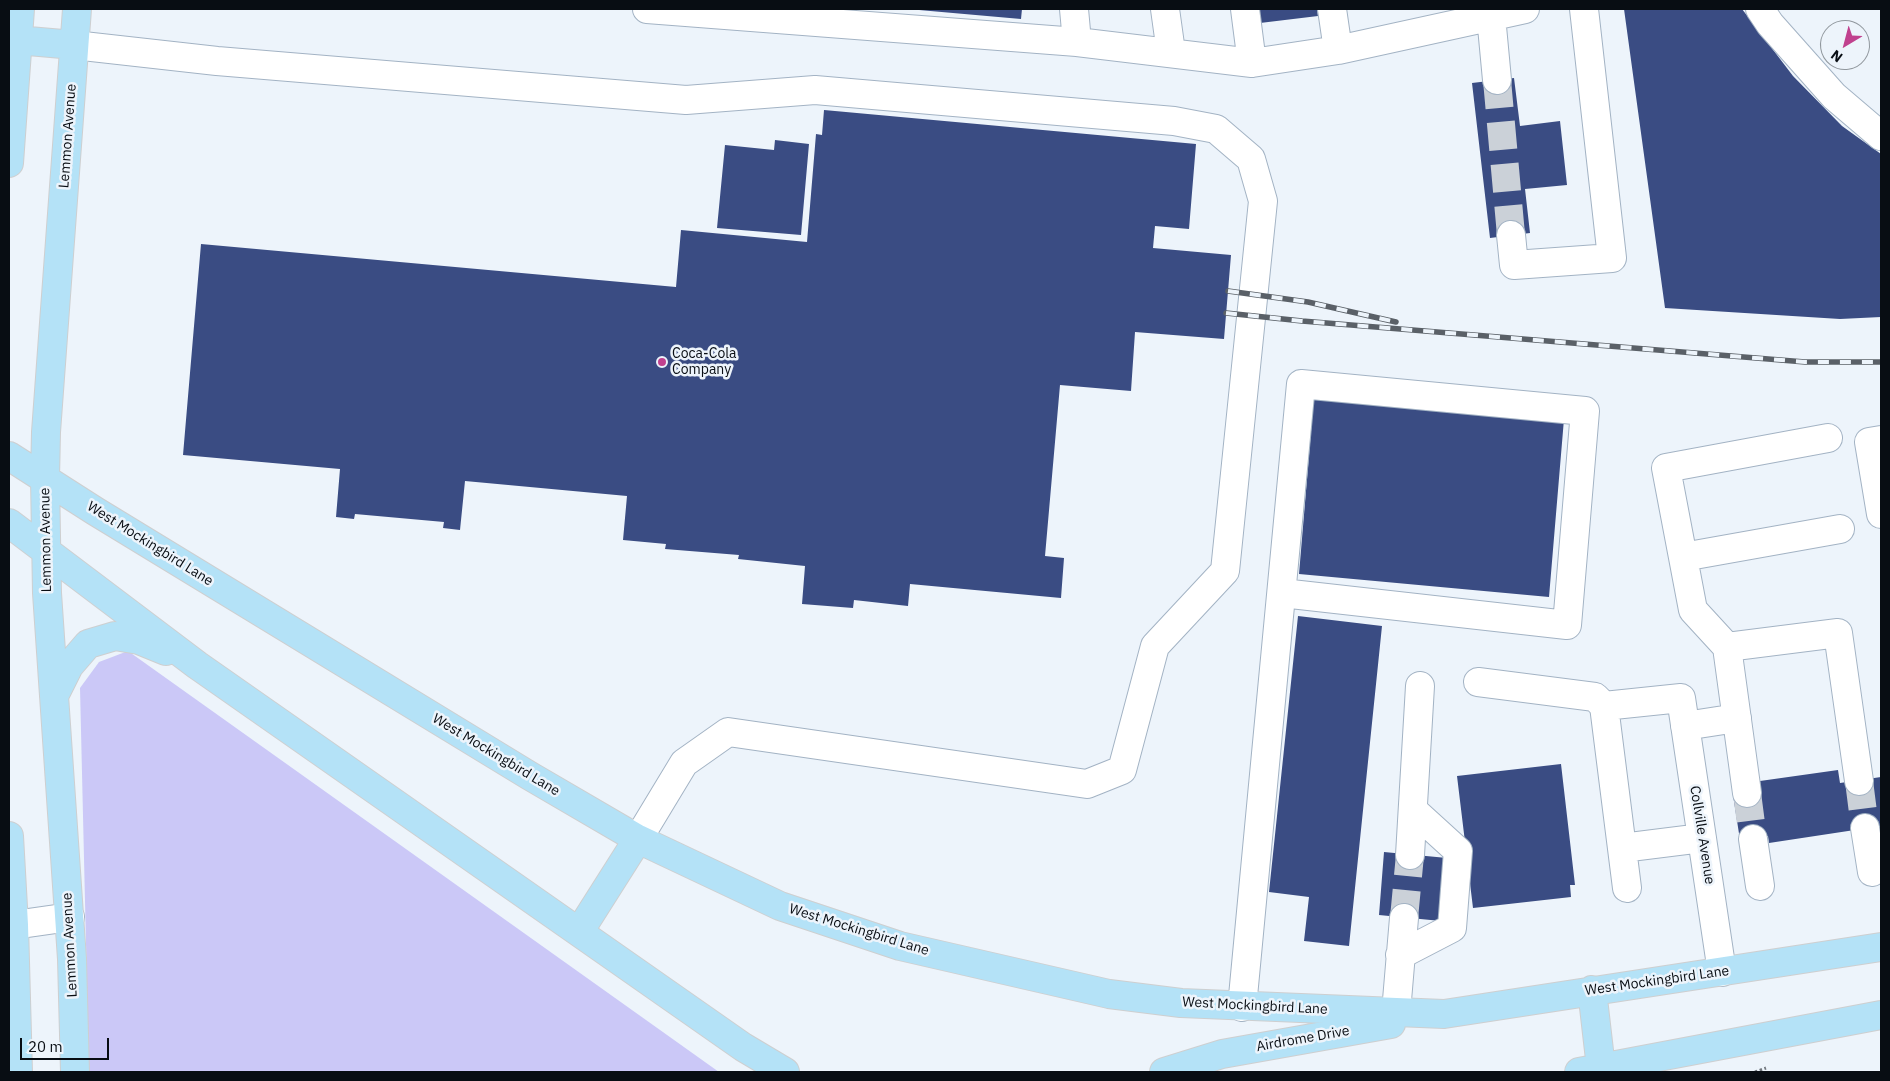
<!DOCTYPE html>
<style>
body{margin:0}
#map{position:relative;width:1890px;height:1081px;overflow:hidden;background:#edf4fb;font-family:"IBM Plex Sans",sans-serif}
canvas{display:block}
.frame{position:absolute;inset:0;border:10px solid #080d13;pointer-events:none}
.north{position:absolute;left:1820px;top:20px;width:50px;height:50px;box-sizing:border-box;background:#edf4fb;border:1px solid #91989e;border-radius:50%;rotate:217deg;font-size:14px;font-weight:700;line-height:20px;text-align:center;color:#080d13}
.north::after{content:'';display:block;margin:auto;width:18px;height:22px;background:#c0418e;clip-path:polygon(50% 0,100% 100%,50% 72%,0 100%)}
.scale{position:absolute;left:20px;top:1038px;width:89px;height:22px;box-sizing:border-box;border:2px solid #080d13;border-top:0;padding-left:6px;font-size:15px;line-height:18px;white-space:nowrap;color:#080d13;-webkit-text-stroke:4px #edf4fb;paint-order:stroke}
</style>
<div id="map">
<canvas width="1890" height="1081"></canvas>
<div class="frame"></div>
<div class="north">N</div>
<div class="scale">20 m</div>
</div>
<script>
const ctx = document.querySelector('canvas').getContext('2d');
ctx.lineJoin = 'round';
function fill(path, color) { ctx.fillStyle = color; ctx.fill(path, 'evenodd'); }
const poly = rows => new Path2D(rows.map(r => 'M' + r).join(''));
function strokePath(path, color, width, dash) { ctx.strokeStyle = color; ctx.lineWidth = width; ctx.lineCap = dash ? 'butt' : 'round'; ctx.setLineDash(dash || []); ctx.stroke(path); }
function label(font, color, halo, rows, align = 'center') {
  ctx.font = font + ' "IBM Plex Sans",sans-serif'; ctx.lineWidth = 5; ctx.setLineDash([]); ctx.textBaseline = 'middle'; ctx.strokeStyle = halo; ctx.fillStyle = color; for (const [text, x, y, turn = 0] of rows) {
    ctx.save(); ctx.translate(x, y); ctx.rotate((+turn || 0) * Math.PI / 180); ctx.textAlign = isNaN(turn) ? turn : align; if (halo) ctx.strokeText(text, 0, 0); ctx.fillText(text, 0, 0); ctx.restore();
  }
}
const green = poly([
 [128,651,719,1072,89,1072,80,688,99,662]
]);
const building = poly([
 [919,9,1022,9,1021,19,919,10],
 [1258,9,1317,9,1318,16,1260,23],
 [1624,9,1742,9,1793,76,1842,126,1881,154,1881,317,1840,319,1665,308],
 [1514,78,1520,126,1560,121,1567,185,1525,189,1530,233,1490,238,1472,83],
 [824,110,1196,144,1189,229,1155,226,1153,248,1231,255,1224,339,1135,332,1131,391,1060,385,1045,556,1064,558,1061,598,910,584,908,606,854,600,853,608,802,604,805,566,738,559,739,555,665,549,666,544,623,540,627,496,465,481,460,530,443,528,444,522,355,514,354,519,336,517,340,469,183,455,201,244,676,287,681,230,807,242,816,134,822,135],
 [775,140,809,144,801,235,717,228,725,145,774,150],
 [1314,396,1564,419,1549,597,1299,574],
 [1298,616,1382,626,1349,946,1304,941,1309,897,1269,892],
 [1561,764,1575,885,1570,885,1571,897,1473,908,1457,776],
 [1838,770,1840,783,1881,777,1881,826,1769,843,1768,836,1740,840,1733,795,1761,791,1760,781],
 [1384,852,1447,858,1441,921,1379,915]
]);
const minorTunnel = poly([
 [1497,80,1511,235],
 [1859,781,1865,828],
 [1747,793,1753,839],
 [1404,918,1410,855]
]);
const path = poly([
 [1755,1072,1766,1068]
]);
const minor = poly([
 [647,9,1077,42,1252,63,1338,50,1525,9],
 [1074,9,1077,42],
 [1165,9,1171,52],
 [1245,9,1252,63],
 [1332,9,1338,50],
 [1760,9,1770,24,1834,96,1881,136],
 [1491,16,1497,80],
 [74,45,217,61,686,100,815,90,1174,121,1216,129,1251,159,1263,201,1225,571,1155,646,1122,770,1087,784,728,732,684,763,638,839],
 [1511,235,1514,265,1612,258,1584,9],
 [1881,440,1869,442,1881,514],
 [1683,557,1840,529],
 [1727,647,1693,610,1666,468,1828,438],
 [1478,682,1595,697,1604,706,1627,888],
 [1604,706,1681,698,1722,972],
 [1685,726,1737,718],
 [1747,793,1727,647,1838,633,1859,781],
 [1865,828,1872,872],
 [1753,839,1760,886],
 [1622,848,1702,838],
 [1410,855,1420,686],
 [9,928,14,925,70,917],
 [1400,955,1452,928,1458,851,1413,810],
 [1242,1007,1301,384,1585,411,1567,625,1282,593],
 [1396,1012,1404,918]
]);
const major = poly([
 [17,40,74,45],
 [9,163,20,9],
 [9,456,95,511,530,776,638,839,780,906,900,946,1109,994,1181,1003,1444,1014,1881,947],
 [9,523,197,665,743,1047,785,1072],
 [54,696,69,666,88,644,115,636,139,640,166,651],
 [9,836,14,925,18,1072],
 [579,932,638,839],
 [1592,990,1601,1068],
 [75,1072,72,959,47,593,45,479,46,432,77,9],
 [1164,1072,1222,1054,1391,1024],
 [1579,1072,1881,1015]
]);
const rail = poly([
 [1228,291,1308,302,1396,322],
 [1226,313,1302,321,1805,362,1881,362]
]);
const markers = [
 [662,362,5,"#c0418e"]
];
const streetNames = [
 ["Lemmon Avenue",68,136,-86],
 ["Lemmon Avenue",46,540,-91],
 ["West Mockingbird Lane",150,544,32],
 ["West Mockingbird Lane",496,755,31],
 ["Collville Avenue",1702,835,81],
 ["West Mockingbird Lane",859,930,17],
 ["Lemmon Avenue",70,945,-93],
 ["West Mockingbird Lane",1657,981,-8],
 ["West Mockingbird Lane",1255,1006,3],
 ["Airdrome Drive",1303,1039,-10]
];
const poiNames = [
 ["Coca-Cola",672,354],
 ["Company",672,370]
];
fill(green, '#cbc8f7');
fill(building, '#3a4c83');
strokePath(minorTunnel, '#cbd1d8', 28, [28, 14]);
strokePath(minor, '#a3b3c4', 30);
strokePath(major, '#cecfd0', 30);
strokePath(path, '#71777d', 3, [2.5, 2.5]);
strokePath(minor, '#fff', 28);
strokePath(major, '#b4e2f7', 28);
strokePath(rail, '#5a6067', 5.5);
strokePath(rail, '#edf4fb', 4, [11]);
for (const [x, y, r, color] of markers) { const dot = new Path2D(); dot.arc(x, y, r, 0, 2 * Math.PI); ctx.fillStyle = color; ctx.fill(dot); strokePath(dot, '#edf4fb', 2); }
label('14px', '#080d13', '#edf4fb', streetNames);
label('14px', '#080d13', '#edf4fb', poiNames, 'left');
</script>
